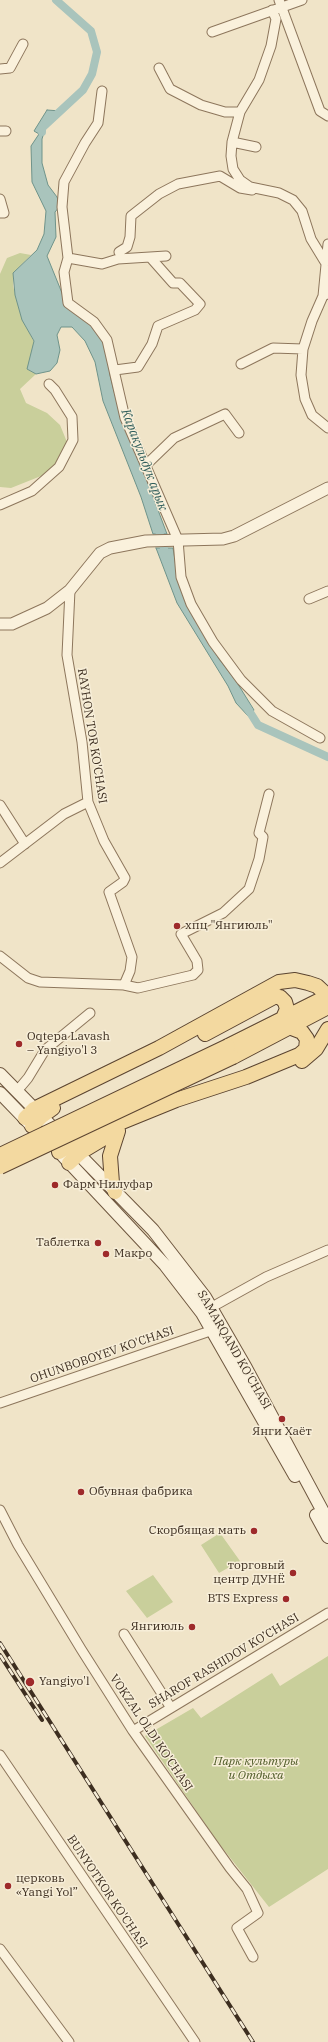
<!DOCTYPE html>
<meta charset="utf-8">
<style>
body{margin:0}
canvas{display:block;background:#f0e4c8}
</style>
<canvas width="328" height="2042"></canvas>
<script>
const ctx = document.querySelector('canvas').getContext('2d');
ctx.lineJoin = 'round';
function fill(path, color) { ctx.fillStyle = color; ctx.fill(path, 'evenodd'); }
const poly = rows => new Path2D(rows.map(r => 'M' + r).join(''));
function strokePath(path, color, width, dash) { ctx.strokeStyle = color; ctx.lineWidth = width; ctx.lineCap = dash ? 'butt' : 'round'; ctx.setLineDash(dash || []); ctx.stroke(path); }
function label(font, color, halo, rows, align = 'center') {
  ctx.font = font + ' "IBM Plex Serif",serif'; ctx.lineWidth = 3; ctx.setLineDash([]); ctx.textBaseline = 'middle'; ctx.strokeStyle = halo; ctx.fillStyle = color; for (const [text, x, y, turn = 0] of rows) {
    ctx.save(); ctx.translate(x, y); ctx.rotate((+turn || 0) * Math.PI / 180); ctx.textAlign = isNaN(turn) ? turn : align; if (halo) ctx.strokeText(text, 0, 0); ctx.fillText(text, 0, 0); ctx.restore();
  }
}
const green = poly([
 [20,253,31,255,13,273,13,286,21,316,34,342,28,369,36,374,20,389,26,403,47,413,60,425,67,442,58,464,46,474,11,488,0,487,0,274,7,258],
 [220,1533,240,1561,219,1573,201,1545],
 [153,1575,173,1602,147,1618,126,1591],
 [328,1656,328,1869,269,1907,217,1841,145,1736,193,1708,201,1718,272,1673,280,1686]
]);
const water = poly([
 [47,110,61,111,47,123,42,139,42,163,48,185,57,197,60,206,55,212,56,237,47,256,62,293,65,305,97,327,108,348,110,375,115,395,167,534,153,534,141,497,103,401,95,362,85,341,72,327,61,327,57,335,60,350,57,363,50,371,36,374,27,369,34,341,22,320,15,295,13,273,37,250,44,234,46,211,32,182,31,146,39,134,34,131,47,110],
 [156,548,173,548,178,578,187,604,219,659,236,681,254,710,249,717,236,703,228,686,177,603,156,548]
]);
const canal = poly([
 [42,132,42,128,83,90,92,74,97,52,91,31,56,0],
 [157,524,167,559],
 [246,706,258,725,328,757]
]);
const minor = poly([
 [279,0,320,111,328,116],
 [272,10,276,19,271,46,259,80,240,112,232,142,231,156,233,169,240,180,250,187,279,193,293,200,302,211,311,239,325,262],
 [212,32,302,0],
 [159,68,170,89,201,105,225,112,240,112],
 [0,69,10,68,23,44],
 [102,91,98,123,85,143,64,182,62,207,68,258,64,272,68,303,94,322,107,340,125,418,178,540,181,577,191,604,213,642,241,680,272,711,320,738],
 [0,131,6,131],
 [232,142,256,147],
 [0,199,4,213,0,213],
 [119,252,127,247,130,237,131,216,159,194,178,184,220,176,240,188,252,190],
 [68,258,102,264,118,259,166,256],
 [327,294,323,296,328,244],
 [323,296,312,321,303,349,301,375,305,399,312,415,328,428],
 [241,364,273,348,303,349],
 [115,370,138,367,152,344,158,326,195,310,200,304,180,283,173,283,150,257],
 [146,465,174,438,225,414,239,433],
 [0,505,32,491,59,467,73,440,72,417,55,390,49,384],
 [70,590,67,655,82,742,88,802,104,841,125,878,123,882,109,892,132,957,130,971,124,985],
 [309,599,328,591],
 [0,805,25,844],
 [0,863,64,814,88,802],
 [0,956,28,978,40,982,124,985,138,988,193,975,198,970,197,961,181,934,223,913,249,889,259,859,263,837,259,833,269,794],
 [17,1091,28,1078,45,1050,90,1013],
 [212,1307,266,1277,328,1250],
 [0,1403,213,1330],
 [0,1510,18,1545,81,1649,133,1731,230,1868,247,1889,258,1913,237,1928,253,1957],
 [124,1634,171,1708],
 [133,1731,328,1613],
 [0,1755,195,2042],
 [0,1949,69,2042]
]);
const tertiary = poly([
 [0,624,12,624,47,608,70,590,100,553,110,548,146,541,223,539,234,536,328,488]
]);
const secondary = poly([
 [0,1074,153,1230,205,1297,246,1368,328,1521],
 [0,1093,31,1125],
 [63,1156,165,1265,202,1313,295,1476],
 [316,1515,328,1537]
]);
const primary = poly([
 [205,1034,274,997,280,997,285,1002,287,1009,283,1018],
 [228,1046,328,996],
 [233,1057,328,1007],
 [302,1061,316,1049,328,1029],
 [25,1118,34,1109,159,1048,279,982,295,980,308,983,317,986,328,996],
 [32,1126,42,1116,53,1108],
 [59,1152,80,1139,176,1100,246,1077,299,1055,306,1049,307,1039,302,1032,289,1027],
 [69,1163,81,1152,106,1137],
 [115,1192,112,1183,110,1156,118,1131]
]);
const rail = poly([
 [0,1643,253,2042],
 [0,1655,42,1720]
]);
const primaryBridge = poly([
 [0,1155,228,1046],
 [0,1167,233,1057]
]);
const markers = [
 [177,926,4,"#9e2a2b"],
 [19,1044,4,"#9e2a2b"],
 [55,1185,4,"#9e2a2b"],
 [98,1243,4,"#9e2a2b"],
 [106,1254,4,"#9e2a2b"],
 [282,1419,4,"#9e2a2b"],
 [81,1492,4,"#9e2a2b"],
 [254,1531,4,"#9e2a2b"],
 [293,1573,4,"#9e2a2b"],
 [286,1599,4,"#9e2a2b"],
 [192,1627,4,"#9e2a2b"],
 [30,1682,5,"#9e2a2b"],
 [8,1886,4,"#9e2a2b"]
];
const streetNames = [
 ["RAYHON TOR KO'CHASI",92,736,81],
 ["SAMARQAND KO'CHASI",234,1350,60],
 ["OHUNBOBOYEV KO'CHASI",102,1355,-19],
 ["SHAROF RASHIDOV KO’CHASI",224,1661,-31],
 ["VOKZAL OLDI KO'CHASI",151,1733,56],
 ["BUNYOTKOR KO'CHASI",107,1892,56]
];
const poiNames = [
 ["хпц \"Янгиюль\"",185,926],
 ["Oqtepa Lavash",27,1037],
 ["– Yangiyo'l 3",27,1051],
 ["Фарм Нилуфар",63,1185],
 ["Таблетка",90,1243,"right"],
 ["Макро",114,1254],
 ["Янги Хаёт",282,1432,"center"],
 ["Обувная фабрика",89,1492],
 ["Скорбящая мать",246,1531,"right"],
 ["торговый",285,1566,"right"],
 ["центр ДУНЁ",285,1580,"right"],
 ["BTS Express",278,1599,"right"],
 ["Янгиюль",184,1627,"right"],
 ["Yangiyo'l",39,1682],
 ["церковь",16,1879],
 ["«Yangi Yol”",16,1893]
];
const parkNames = [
 ["Парк культуры",256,1762],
 ["и Отдыха",256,1776]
];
const waterNames = [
 ["Каракульдук арык",144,460,69]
];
fill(green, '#c9cf9b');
fill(water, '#a9c4bc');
strokePath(water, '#6f938a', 1);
strokePath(canal, '#a9c4bc', 8);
strokePath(minor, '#8d765c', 11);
strokePath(tertiary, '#8d765c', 13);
strokePath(secondary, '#6f573f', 14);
strokePath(primary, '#5b4430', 16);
strokePath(minor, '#faf1dc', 9);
strokePath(tertiary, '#faf1dc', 11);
strokePath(secondary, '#faf1dc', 12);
strokePath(primary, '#f3d9a0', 14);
strokePath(rail, '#3d2e20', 4);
strokePath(rail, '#f7eed8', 2.5, [8]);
strokePath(primaryBridge, '#5b4430', 16, []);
strokePath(primaryBridge, '#f3d9a0', 14);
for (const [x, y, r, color] of markers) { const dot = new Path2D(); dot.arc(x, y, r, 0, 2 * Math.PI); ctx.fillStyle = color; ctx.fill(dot); strokePath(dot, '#f7eed8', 1.5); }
label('12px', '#3d2e20', '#f7eed8', streetNames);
label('12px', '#3d2e20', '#f7eed8', poiNames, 'left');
label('italic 12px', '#4d5a26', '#f7eed8', parkNames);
label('italic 13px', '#2f5d5a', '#f7eed8', waterNames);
</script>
